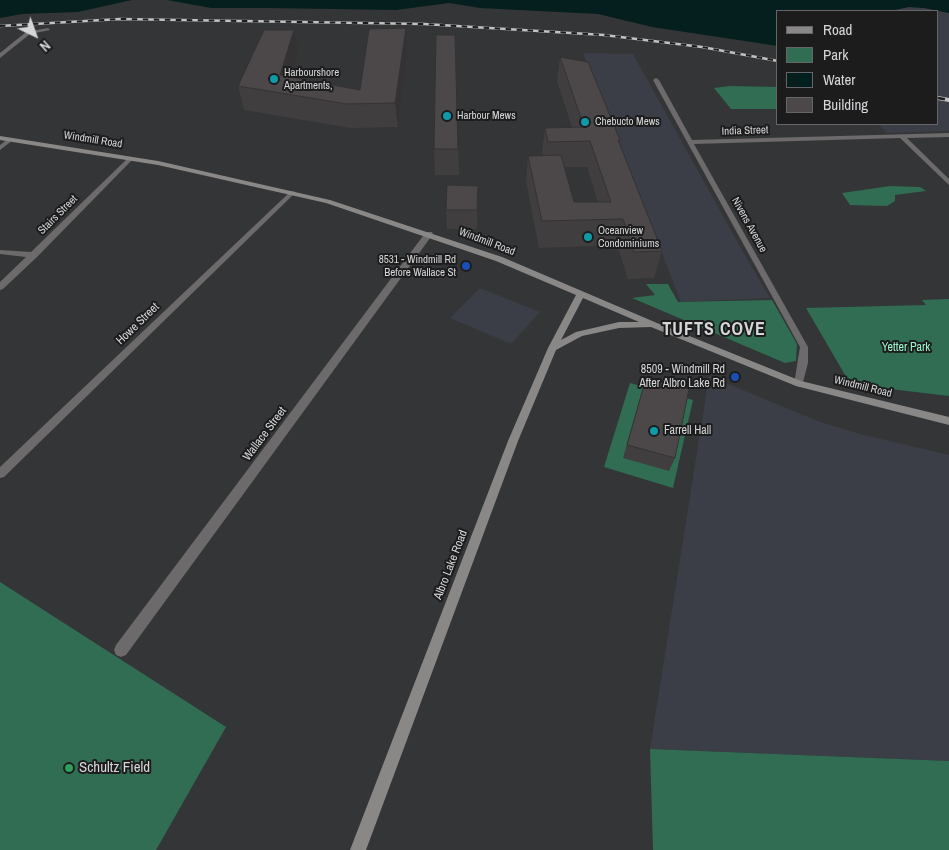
<!DOCTYPE html>
<style>
body{margin:0}
#map{position:relative;width:949px;height:850px;overflow:hidden;background:#343537;font-family:"Archivo Narrow",sans-serif}
canvas{display:block}
.legend{position:absolute;left:776px;top:10px;width:162px;height:115px;box-sizing:border-box;background:#1c1c1d;border:1px solid #666668;margin:0;padding:6px 9px;list-style:none;font-size:15px;color:#d5d6d8}
.legend li{display:flex;align-items:center;gap:10px;height:25px}
.legend b{width:25px;border:1px solid #666668}
.north{position:absolute;left:10px;top:10px;width:50px;height:50px;-webkit-text-stroke:4px #1c1c1d;paint-order:stroke;rotate:138deg;font-size:14px;font-weight:700;line-height:20px;text-align:center;color:#d5d6d8}
.north::after{content:'';display:block;margin:auto;width:18px;height:22px;background:#d5d6d8;clip-path:polygon(50% 0,100% 100%,50% 72%,0 100%)}
</style>
<div id="map">
<canvas width="949" height="850"></canvas>
<ul class="legend">
<li><b style="height:6px;background:#8a8887"></b>Road</li>
<li><b style="height:14px;background:#306d53"></b>Park</li>
<li><b style="height:14px;background:#051e1e"></b>Water</li>
<li><b style="height:14px;background:#4c4849"></b>Building</li>
</ul>
<div class="north">N</div>
</div>
<script>
const ctx = document.querySelector('canvas').getContext('2d');
ctx.lineJoin = 'round';
function fill(path, color) { ctx.fillStyle = color; ctx.fill(path, 'evenodd'); }
const poly = rows => new Path2D(rows.map(r => 'M' + r).join(''));
function strokePath(path, color, width, dash) { ctx.strokeStyle = color; ctx.lineWidth = width; ctx.lineCap = dash ? 'butt' : 'round'; ctx.setLineDash(dash || []); ctx.stroke(path); }
function label(font, color, halo, rows, align = 'center') {
  ctx.font = font + ' "Archivo Narrow",sans-serif'; ctx.lineWidth = 4; ctx.setLineDash([]); ctx.textBaseline = 'middle'; ctx.strokeStyle = halo; ctx.fillStyle = color; for (const [text, x, y, turn = 0] of rows) {
    ctx.save(); ctx.translate(x, y); ctx.rotate((+turn || 0) * Math.PI / 180); ctx.textAlign = isNaN(turn) ? turn : align; if (halo) ctx.strokeText(text, 0, 0); ctx.fillText(text, 0, 0); ctx.restore();
  }
}
const built = poly([
 [908,7,924,8,949,13,949,131,887,133,878,124,938,124,938,11,890,11],
 [583,53,633,54,747,259,770,298,681,302],
 [480,288,540,312,511,344,450,318],
 [709,376,820,422,860,434,949,455,949,761,650,749]
]);
const green = poly([
 [730,86,778,87,778,109,731,109,714,88],
 [890,186,920,187,926,191,895,195,895,201,887,206,850,205,842,193],
 [646,284,668,284,678,302,772,300,797,344,796,361,785,363,632,298,655,295],
 [949,299,949,396,890,389,848,380,806,308,926,305,922,300],
 [630,383,693,400,673,488,604,467],
 [0,582,226,727,156,850,0,850],
 [650,749,949,761,949,850,653,850]
]);
const water = poly([
 [0,0,132,0,78,12,22,14,0,18],
 [167,0,949,0,949,13,924,8,909,7,890,11,778,11,778,46,652,27,598,14,480,8,449,3,396,10,269,8,211,8]
]);
const minor = poly([
 [48,28,50,30,30,34,0,58,0,53,26,32,48,28],
 [656,78,659,80,692,140,949,133,949,137,907,138,949,179,949,185,900,138,694,144,808,347,808,363,802,386,799,387,794,384,800,347,653,80,656,78],
 [8,139,13,140,0,150,0,145,8,139],
 [129,157,134,158,37,257,3,289,0,290,0,282,26,257,0,254,0,250,31,252,129,157],
 [291,191,296,192,4,477,0,478,0,467,291,191],
 [426,232,432,232,433,234,126,655,121,657,116,655,114,650,116,645,426,232]
]);
const secondary = poly([
 [0,136,158,161,330,200,502,257,657,323,801,381,949,417,949,425,796,386,651,327,619,328,582,336,556,350,518,441,366,850,350,850,508,441,548,348,576,295,496,261,326,203,158,165,0,140,0,136],
 [583,298,639,322,619,322,576,332,561,340,583,298]
]);
const railFar1 = poly([
 [0,26,120,19,424,24,604,35,702,47,778,61]
]);
const rail = poly([
 [938,98,949,100]
]);
const wall = poly([
 [455,35,459,175,435,175,434,149],
 [407,51,398,127,351,128,244,110,238,86,298,52,291,77,360,90],
 [560,57,620,140,620,145,662,251,654,278,628,279,617,245,539,248,526,181,528,156,543,155,542,153,545,128,572,127,557,81],
 [564,167,587,167,598,202,574,202],
 [478,186,477,229,447,229,446,210],
 [646,378,675,458,669,471,623,458]
]);
const shadedWall = poly([
 [406,28,407,51,398,127,395,103],
 [294,30,298,52,287,94,280,75]
]);
const building = poly([
 [406,28,395,103,347,104,238,86,264,30,294,30,280,75,360,90,369,29,406,28],
 [436,35,455,35,458,149,434,149,436,35],
 [560,57,588,62,620,140,618,140,662,251,634,252,623,219,542,221,528,156,561,155,574,202,611,202,590,141,548,142,545,128,584,127,560,57],
 [447,185,478,186,477,210,446,210,447,185],
 [646,378,689,389,675,458,627,445,646,378]
]);
const markers = [
 [274,79,5,"#0f9aa8"],
 [447,116,5,"#0f9aa8"],
 [585,122,5,"#0f9aa8"],
 [588,237,5,"#0f9aa8"],
 [466,266,5,"#1a4fb4"],
 [735,377,5,"#1a4fb4"],
 [654,431,5,"#0f9aa8"],
 [69,768,5,"#2e9e5b"]
];
const farPoinames = [
 ["Harbourshore",284,73],
 ["Apartments,",284,86],
 ["Harbour Mews",457,116],
 ["Chebucto Mews",595,122],
 ["Oceanview",598,231],
 ["Condominiums",598,244],
 ["8531 - Windmill Rd",456,260,"right"],
 ["Before Wallace St",456,273,"right"]
];
const farStreetnames = [
 ["India Street",745,131,-2],
 ["Windmill Road",93,140,9],
 ["Stairs Street",58,215,-45],
 ["Nivens Avenue",749,225,61],
 ["Windmill Road",487,242,21],
 ["Windmill Road",863,387,14]
];
const streetNames = [
 ["Howe Street",138,324,-44],
 ["Wallace Street",265,434,-53],
 ["Albro Lake Road",451,565,-69]
];
const parkNames = [
 ["Yetter Park",906,348]
];
const poiNames = [
 ["8509 - Windmill Rd",725,370],
 ["After Albro Lake Rd",725,384],
 ["Farrell Hall",664,431,"left"]
];
const nearPoinames = [
 ["Schultz Field",79,768]
];
const districtNames = [
 ["TUFTS COVE",714,330]
];
fill(built, '#3b3e46');
fill(green, '#306d53');
fill(water, '#051e1e');
fill(minor, '#6c6a6a');
fill(secondary, '#8a8887');
strokePath(railFar1, '#c1c2c4', 2.5);
strokePath(rail, '#c1c2c4', 4);
strokePath(railFar1, '#1c1c1d', 2, [5.5]);
strokePath(rail, '#1c1c1d', 2.5, [7]);
fill(wall, '#413e3f');
fill(shadedWall, '#353233');
fill(building, '#4c4849');
strokePath(building, '#353233', 1);
for (const [x, y, r, color] of markers) { const dot = new Path2D(); dot.arc(x, y, r, 0, 2 * Math.PI); ctx.fillStyle = color; ctx.fill(dot); strokePath(dot, '#1c1c1d', 2); }
label('11px', '#d5d6d8', '#1c1c1d', farPoinames, 'left');
label('11px', '#d5d6d8', '#1c1c1d', farStreetnames);
label('12px', '#d5d6d8', '#1c1c1d', streetNames);
label('12px', '#9bf7cc', '#1c1c1d', parkNames);
label('12px', '#d5d6d8', '#1c1c1d', poiNames, 'right');
label('15px', '#d5d6d8', '#1c1c1d', nearPoinames, 'left');
ctx.letterSpacing = '1px';
label('bold 18px', '#d5d6d8', '#1c1c1d', districtNames);
ctx.letterSpacing = '0px';
</script>
